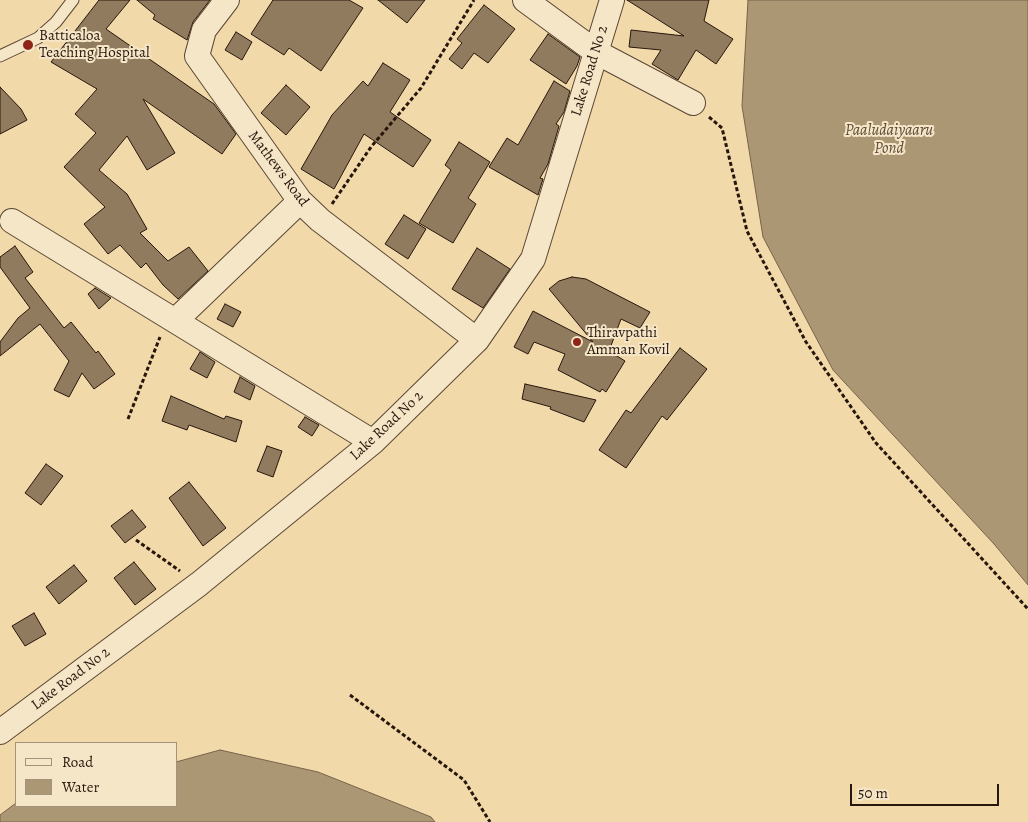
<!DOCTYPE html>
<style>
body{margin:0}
#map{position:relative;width:1028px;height:822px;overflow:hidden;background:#f1d9aa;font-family:Alegreya,serif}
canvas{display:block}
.legend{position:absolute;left:15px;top:742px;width:162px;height:65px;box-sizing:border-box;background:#f6e6c8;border:1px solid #a3937d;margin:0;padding:6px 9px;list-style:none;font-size:15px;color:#27160c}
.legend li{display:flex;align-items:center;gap:10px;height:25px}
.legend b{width:25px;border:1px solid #a3937d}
.scale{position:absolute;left:850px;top:784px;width:149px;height:22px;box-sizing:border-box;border:2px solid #27160c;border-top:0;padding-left:6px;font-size:15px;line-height:18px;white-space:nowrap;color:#27160c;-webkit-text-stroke:4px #f6e6c8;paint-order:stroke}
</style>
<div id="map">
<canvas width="1028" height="822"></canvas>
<ul class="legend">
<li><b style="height:6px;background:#f6e6c8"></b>Road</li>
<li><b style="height:14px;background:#ac9774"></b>Water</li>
</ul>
<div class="scale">50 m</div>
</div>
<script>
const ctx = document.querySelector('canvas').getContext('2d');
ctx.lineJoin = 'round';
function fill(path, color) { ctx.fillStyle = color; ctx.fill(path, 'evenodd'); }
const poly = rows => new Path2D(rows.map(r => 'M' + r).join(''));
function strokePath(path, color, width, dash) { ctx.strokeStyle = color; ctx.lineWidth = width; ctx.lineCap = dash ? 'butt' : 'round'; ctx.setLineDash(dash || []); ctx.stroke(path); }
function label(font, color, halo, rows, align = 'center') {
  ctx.font = font + ' Alegreya,serif'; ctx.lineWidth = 4; ctx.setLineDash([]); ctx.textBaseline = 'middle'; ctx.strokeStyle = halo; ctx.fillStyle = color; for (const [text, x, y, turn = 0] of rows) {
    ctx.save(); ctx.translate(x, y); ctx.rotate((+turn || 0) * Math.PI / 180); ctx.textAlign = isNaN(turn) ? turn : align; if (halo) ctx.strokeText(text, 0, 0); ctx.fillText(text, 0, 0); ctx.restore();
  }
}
const water = poly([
 [748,0,1028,0,1028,585,994,544,833,370,763,237,742,106,748,0],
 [220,750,318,772,431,817,435,822,0,822,0,815,16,803,16,806,176,806,176,762,220,750]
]);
const building = poly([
 [99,0,130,0,106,29,214,104,236,134,222,154,143,99,175,153,147,170,127,136,99,170,127,194,147,229,140,233,168,261,189,247,208,271,178,299,163,285,146,263,141,268,120,245,108,254,84,224,105,207,64,167,96,133,75,114,97,89,51,62,99,0],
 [137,0,210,0,193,22,187,40,153,19,155,15,137,0],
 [273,0,349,0,363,8,321,71,289,48,284,55,251,34,273,0],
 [378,0,425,0,407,23,378,0],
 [627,0,709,0,704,21,733,39,716,64,696,50,678,80,652,64,661,50,629,47,631,30,684,36,627,0],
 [484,5,515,29,488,63,474,53,462,69,449,59,462,43,457,39,484,5],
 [236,32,252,42,242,60,225,50,236,32],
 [548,34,580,57,577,66,566,84,530,60,548,34],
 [383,63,410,80,390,112,431,140,413,167,364,134,334,189,301,169,332,115,363,81,368,86,383,63],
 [554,81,570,91,564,112,556,124,559,126,548,164,540,178,543,179,538,195,489,167,507,138,518,145,554,81],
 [286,85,310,107,286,135,261,113,286,85],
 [0,87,21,109,27,120,0,134,0,87],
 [459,142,490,162,468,198,476,204,453,243,419,223,451,170,445,165,459,142],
 [404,215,426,229,408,259,385,244,404,215],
 [15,246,33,272,25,278,64,328,71,322,96,353,98,351,115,374,94,389,82,373,69,397,54,390,69,361,40,324,0,356,0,342,18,318,30,308,0,267,0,257,15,246],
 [477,248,510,269,483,308,452,289,477,248],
 [572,277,586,279,650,312,640,328,621,319,609,351,625,361,606,392,602,389,600,392,558,370,565,354,534,342,528,354,514,347,533,311,593,342,549,289,559,281,572,277],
 [95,288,111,298,99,309,88,294,95,288],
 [225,304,241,312,233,327,217,319,225,304],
 [680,348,707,369,667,420,662,416,626,468,599,450,626,410,631,413,680,348],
 [200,352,215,362,207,378,190,369,200,352],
 [240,377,255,386,250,400,234,392,240,377],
 [525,384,596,400,584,422,550,409,551,407,522,399,525,384],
 [171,396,224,419,226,416,242,421,236,442,189,425,187,430,162,421,171,396],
 [305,417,319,425,312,436,298,427,305,417],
 [267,446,282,451,273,477,257,471,267,446],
 [46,464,63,476,41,505,25,493,46,464],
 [189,482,226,528,203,546,169,498,189,482],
 [132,510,146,527,125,543,111,526,132,510],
 [134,562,156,589,135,605,114,578,134,562],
 [74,565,87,581,59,604,46,587,74,565],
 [34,613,46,634,25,646,12,626,34,613]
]);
const path = poly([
 [709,117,722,128,747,231,806,342,876,443,1028,609],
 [332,204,371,147,421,88,474,0],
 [128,419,160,337],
 [136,540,180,571],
 [350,695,464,780,490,822]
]);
const lane = poly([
 [0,56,38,38,56,22,73,0]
]);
const street = poly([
 [227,0,204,30,197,56,300,201,320,220,477,340],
 [525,0,596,52,693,103],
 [12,221,373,442],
 [176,320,300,201],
 [0,732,199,584,373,442,477,340,533,259,612,0]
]);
const markers = [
 [28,45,6,"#8f2418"],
 [577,342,5,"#8f2418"]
];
const poiNames = [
 ["Batticaloa",39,36],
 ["Teaching Hospital",39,53],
 ["Thiravpathi",587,333],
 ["Amman Kovil",587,350]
];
const streetNames = [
 ["Lake Road No 2",590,71,-73],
 ["Mathews Road",278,169,53],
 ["Lake Road No 2",387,426,-43],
 ["Lake Road No 2",71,679,-37]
];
const waterNames = [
 ["Paaludaiyaaru",889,131],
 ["Pond",889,149]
];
fill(water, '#ac9774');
strokePath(water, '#77634a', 1);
fill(building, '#907b5e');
strokePath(building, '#27160c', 1);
strokePath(lane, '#5a4734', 13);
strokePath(street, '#5a4734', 26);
strokePath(path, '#27160c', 3, [4, 2.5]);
strokePath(lane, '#f6e6c8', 11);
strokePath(street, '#f6e6c8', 24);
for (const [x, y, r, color] of markers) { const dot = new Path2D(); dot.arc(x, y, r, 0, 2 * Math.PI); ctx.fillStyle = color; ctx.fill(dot); strokePath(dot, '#f6e6c8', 2); }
label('15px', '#27160c', '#f6e6c8', poiNames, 'left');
label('15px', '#27160c', '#f6e6c8', streetNames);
label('italic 16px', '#5c4a36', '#f6e6c8', waterNames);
</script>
